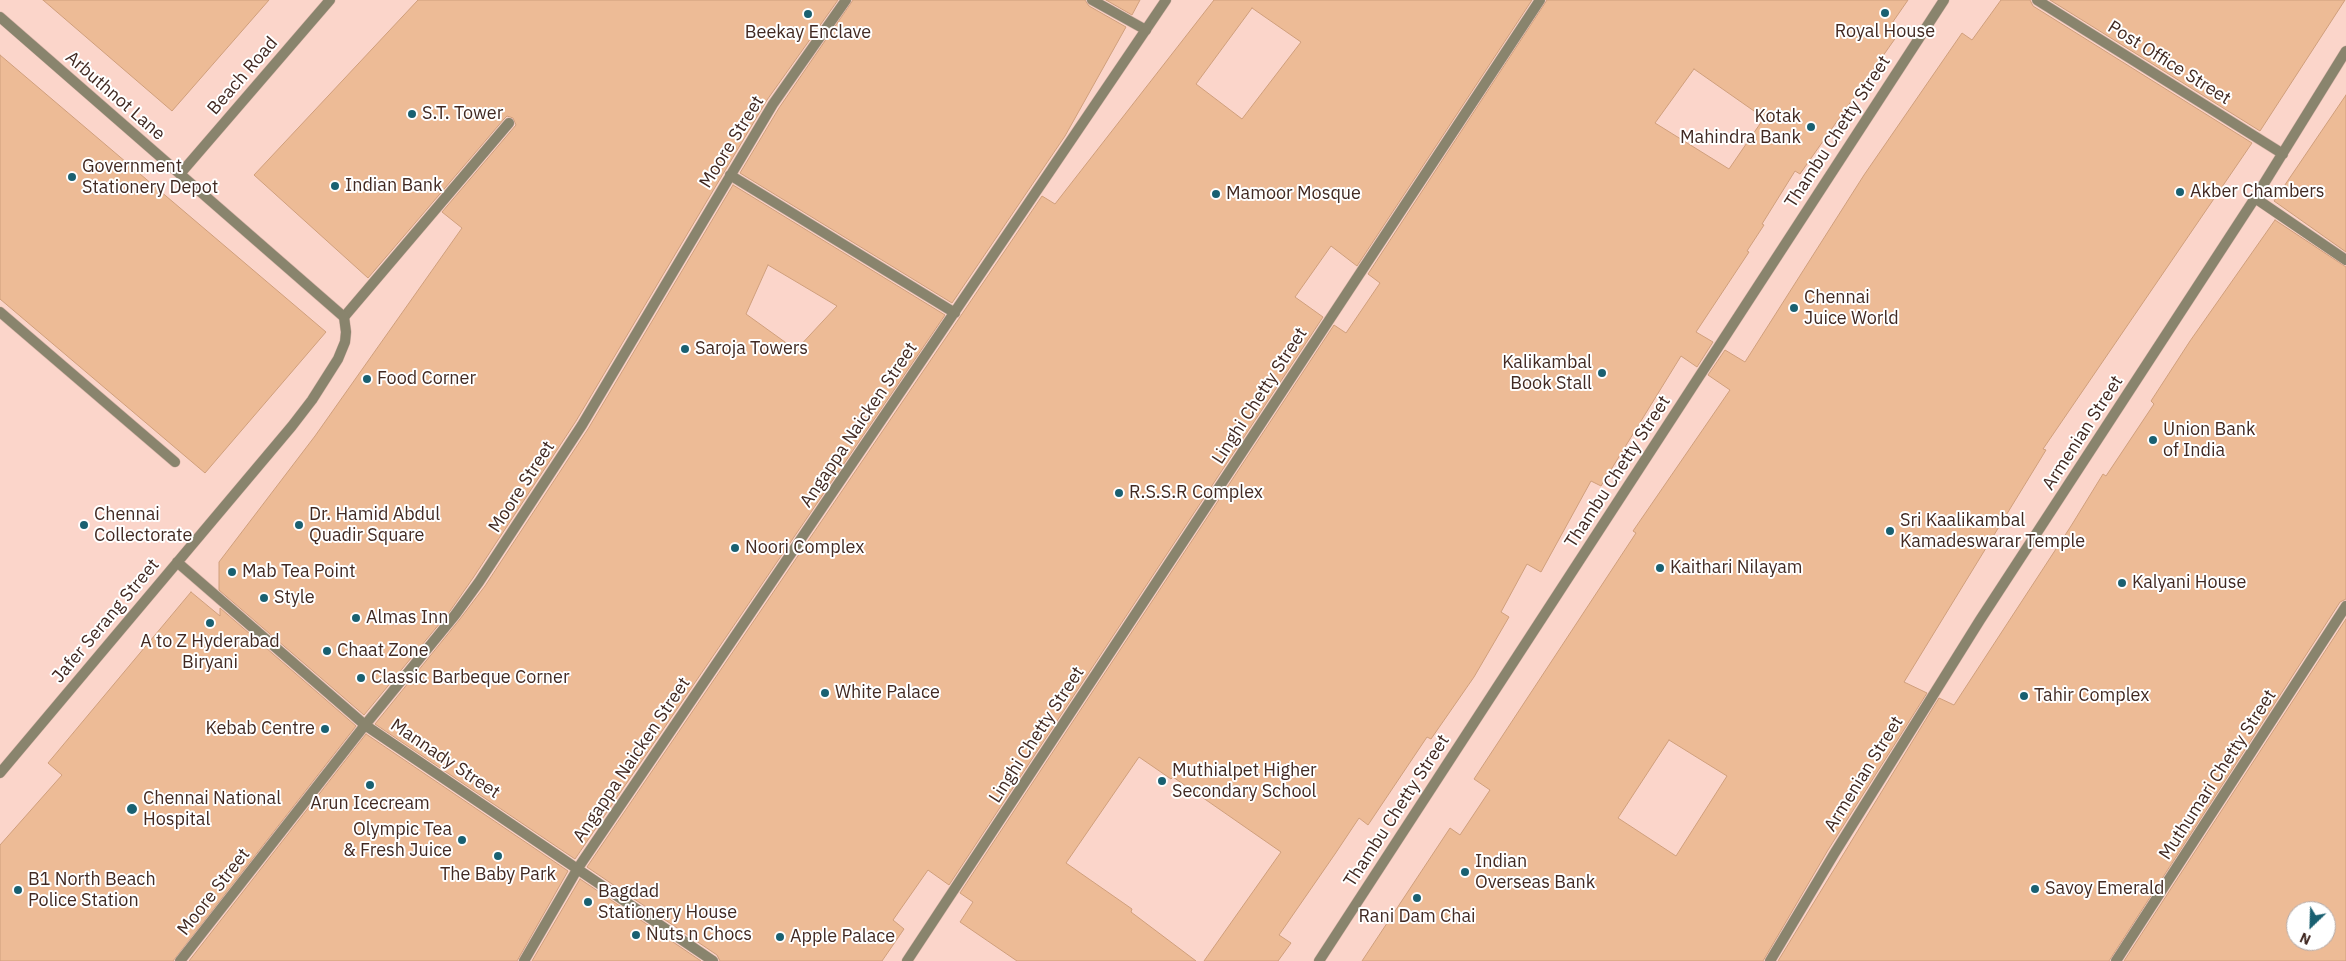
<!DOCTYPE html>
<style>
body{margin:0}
#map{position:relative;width:2346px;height:961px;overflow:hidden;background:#fbd5ca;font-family:"IBM Plex Sans",sans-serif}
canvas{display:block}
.north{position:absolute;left:2286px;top:901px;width:50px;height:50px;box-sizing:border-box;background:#fff;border:1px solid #b3a9a7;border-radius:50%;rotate:204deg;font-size:14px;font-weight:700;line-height:20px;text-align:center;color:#412922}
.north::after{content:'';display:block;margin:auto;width:18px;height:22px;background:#196071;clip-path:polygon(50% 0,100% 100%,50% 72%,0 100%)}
</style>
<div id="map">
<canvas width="2346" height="961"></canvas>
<div class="north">N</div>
</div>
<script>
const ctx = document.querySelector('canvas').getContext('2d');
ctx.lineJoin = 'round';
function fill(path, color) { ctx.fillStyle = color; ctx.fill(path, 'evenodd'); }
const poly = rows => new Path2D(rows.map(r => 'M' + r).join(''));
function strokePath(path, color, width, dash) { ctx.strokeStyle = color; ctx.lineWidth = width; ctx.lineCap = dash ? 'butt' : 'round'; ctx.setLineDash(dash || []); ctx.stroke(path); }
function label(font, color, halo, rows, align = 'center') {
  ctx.font = font + ' "IBM Plex Sans",sans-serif'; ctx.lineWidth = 4; ctx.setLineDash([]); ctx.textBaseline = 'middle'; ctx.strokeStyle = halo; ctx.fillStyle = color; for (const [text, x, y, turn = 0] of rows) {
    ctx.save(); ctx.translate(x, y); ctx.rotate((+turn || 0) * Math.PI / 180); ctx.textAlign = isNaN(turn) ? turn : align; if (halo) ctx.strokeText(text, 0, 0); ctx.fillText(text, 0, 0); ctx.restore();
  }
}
const building = poly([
 [43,0,269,0,172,111,43,0],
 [418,0,838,0,767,100,576,421,473,578,450,611,364,715,219,590,219,562,315,436,462,228,442,212,516,125,513,118,507,116,504,119,368,278,254,175,418,0],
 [853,0,1085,0,1089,6,1126,27,1065,136,952,303,740,173,779,108,853,0],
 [1106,0,1140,0,1132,15,1106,0],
 [1214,0,1532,0,1357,266,1331,246,1295,297,1323,317,949,885,928,870,893,920,904,929,882,961,720,961,717,955,587,867,1042,196,1055,204,1214,0],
 [1252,8,1301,42,1242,119,1196,84,1252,8],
 [1547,0,1908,0,1890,26,1899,33,1800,174,1795,171,1762,224,1764,225,1747,251,1749,252,1696,332,1713,342,1697,367,1681,356,1601,486,1591,481,1541,572,1527,564,1501,612,1509,617,1474,677,1431,739,1427,737,1368,825,1359,818,1335,854,1279,935,1291,943,1278,961,1204,961,1281,852,1173,777,1171,779,1139,757,1066,863,1132,909,1131,912,1196,961,1017,961,960,922,973,902,960,893,1334,325,1346,333,1380,283,1368,274,1547,0],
 [1694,69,1764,118,1729,169,1655,123,1694,69],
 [2001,0,2030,0,2033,6,2252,143,2043,449,2046,450,1904,682,1927,693,1828,850,1763,961,1362,961,1450,828,1460,835,1490,790,1474,779,1636,533,1633,531,1730,390,1708,375,1725,350,1745,362,1864,175,1962,33,1972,40,2001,0],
 [1669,740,1727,776,1676,856,1618,818,1669,740],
 [2050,0,2345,0,2260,131,2050,0],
 [0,55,326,332,205,473,0,299,0,55],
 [2346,95,2346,252,2274,201,2346,95],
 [733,185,945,315,575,859,375,724,460,619,485,586,588,429,733,185],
 [768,265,837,306,796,350,746,314,768,265],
 [2275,220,2346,267,2346,599,2340,602,2109,961,1778,961,1939,698,1954,705,2071,526,2103,474,2106,476,2154,404,2151,401,2190,341,2275,220],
 [191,592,220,616,220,608,356,726,173,961,0,961,0,845,62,775,48,763,191,592],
 [2346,619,2346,961,2124,961,2346,619],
 [2296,911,2326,911,2326,941,2296,941,2296,911],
 [366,734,568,871,517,961,189,961,366,734],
 [580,879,701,961,532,961,580,879]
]);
const lane = poly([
 [1092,0,1146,30],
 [0,312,175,462],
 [344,317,509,123]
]);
const street = poly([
 [2037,0,2283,154],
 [0,17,344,317,346,332,345,342,338,359,312,400,292,426,0,773],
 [180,174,330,0],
 [730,175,955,313],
 [2255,198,2346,260],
 [177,562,365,725,713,961],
 [180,961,365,725,455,615,479,582,582,425,773,104,846,0],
 [524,961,578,868,1166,0],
 [907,961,1540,0],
 [1319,961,1944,0],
 [1770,961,1834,854,1980,620,2255,198,2346,51],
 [2116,961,2346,606]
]);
const markers = [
 [1885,13,5,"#196071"],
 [808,14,5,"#196071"],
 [412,114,5,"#196071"],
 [1811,127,5,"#196071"],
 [72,177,5,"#196071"],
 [335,186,5,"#196071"],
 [2180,192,5,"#196071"],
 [1216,194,5,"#196071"],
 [1794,308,5,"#196071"],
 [685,349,5,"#196071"],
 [1602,373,5,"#196071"],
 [367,379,5,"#196071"],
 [2153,440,5,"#196071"],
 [1119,493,5,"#196071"],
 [84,525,5,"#196071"],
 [299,525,5,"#196071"],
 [1890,531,5,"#196071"],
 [735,548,5,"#196071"],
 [1660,568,5,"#196071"],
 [232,572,5,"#196071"],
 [2122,583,5,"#196071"],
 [264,598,5,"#196071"],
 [356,618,5,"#196071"],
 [210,623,5,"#196071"],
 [327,651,5,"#196071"],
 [361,678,5,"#196071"],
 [825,693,5,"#196071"],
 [2024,696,5,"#196071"],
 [325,729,5,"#196071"],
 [1162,781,5,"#196071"],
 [370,785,5,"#196071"],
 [132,809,6,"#196071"],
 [462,840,5,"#196071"],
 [498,856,5,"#196071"],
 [1465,872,5,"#196071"],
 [2035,889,5,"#196071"],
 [18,890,5,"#196071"],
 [1417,898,5,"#196071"],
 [588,902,5,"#196071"],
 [636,935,5,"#196071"],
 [780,937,5,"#196071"]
];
const poiNames = [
 ["Royal House",1885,32,"center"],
 ["Beekay Enclave",808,33,"center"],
 ["S.T. Tower",422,114],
 ["Kotak",1801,117,"right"],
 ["Mahindra Bank",1801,138,"right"],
 ["Government",82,167],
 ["Stationery Depot",82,188],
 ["Indian Bank",345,186],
 ["Akber Chambers",2190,192],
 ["Mamoor Mosque",1226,194],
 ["Chennai",1804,298],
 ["Juice World",1804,319],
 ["Saroja Towers",695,349],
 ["Kalikambal",1592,363,"right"],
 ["Book Stall",1592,384,"right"],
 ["Food Corner",377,379],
 ["Union Bank",2163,430],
 ["of India",2163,451],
 ["R.S.S.R Complex",1129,493],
 ["Chennai",94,515],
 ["Collectorate",94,536],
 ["Dr. Hamid Abdul",309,515],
 ["Quadir Square",309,536],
 ["Sri Kaalikambal",1900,521],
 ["Kamadeswarar Temple",1900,542],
 ["Noori Complex",745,548],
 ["Kaithari Nilayam",1670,568],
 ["Mab Tea Point",242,572],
 ["Kalyani House",2132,583],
 ["Style",274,598],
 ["Almas Inn",366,618],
 ["A to Z Hyderabad",210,642,"center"],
 ["Biryani",210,663,"center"],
 ["Chaat Zone",337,651],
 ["Classic Barbeque Corner",371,678],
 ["White Palace",835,693],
 ["Tahir Complex",2034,696],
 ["Kebab Centre",315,729,"right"],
 ["Muthialpet Higher",1172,771],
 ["Secondary School",1172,792],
 ["Chennai National",143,799],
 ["Hospital",143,820],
 ["Arun Icecream",370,804,"center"],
 ["Olympic Tea",452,830,"right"],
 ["& Fresh Juice",452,851,"right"],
 ["Indian",1475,862],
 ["Overseas Bank",1475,883],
 ["The Baby Park",498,875,"center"],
 ["B1 North Beach",28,880],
 ["Police Station",28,901],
 ["Savoy Emerald",2045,889],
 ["Bagdad",598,892],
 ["Stationery House",598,913],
 ["Rani Dam Chai",1417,917,"center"],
 ["Nuts n Chocs",646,935],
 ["Apple Palace",790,937]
];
const streetNames = [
 ["Post Office Street",2169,63,32],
 ["Beach Road",243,76,-49],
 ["Arbuthnot Lane",115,96,41],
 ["Thambu Chetty Street",1838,132,-57],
 ["Moore Street",732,142,-58],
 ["Linghi Chetty Street",1260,396,-57],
 ["Angappa Naicken Street",859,425,-56],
 ["Armenian Street",2083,433,-57],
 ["Thambu Chetty Street",1618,472,-57],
 ["Moore Street",522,487,-57],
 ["Jafer Serang Street",106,621,-50],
 ["Linghi Chetty Street",1037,735,-57],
 ["Mannady Street",445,759,34],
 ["Angappa Naicken Street",632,760,-56],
 ["Armenian Street",1864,774,-58],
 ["Muthumari Chetty Street",2218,775,-57],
 ["Thambu Chetty Street",1397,811,-57],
 ["Moore Street",214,892,-52]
];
fill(building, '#edbb96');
strokePath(building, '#d09f7c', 1);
strokePath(lane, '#d6b3a8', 11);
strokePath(street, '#d6b3a8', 11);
strokePath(lane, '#89846d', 10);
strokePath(street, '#89846d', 10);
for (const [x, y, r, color] of markers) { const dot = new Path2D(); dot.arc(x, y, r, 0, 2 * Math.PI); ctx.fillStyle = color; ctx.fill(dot); strokePath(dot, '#fff', 2); }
label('18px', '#412922', '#fff', poiNames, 'left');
label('18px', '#412922', '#fff', streetNames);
</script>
